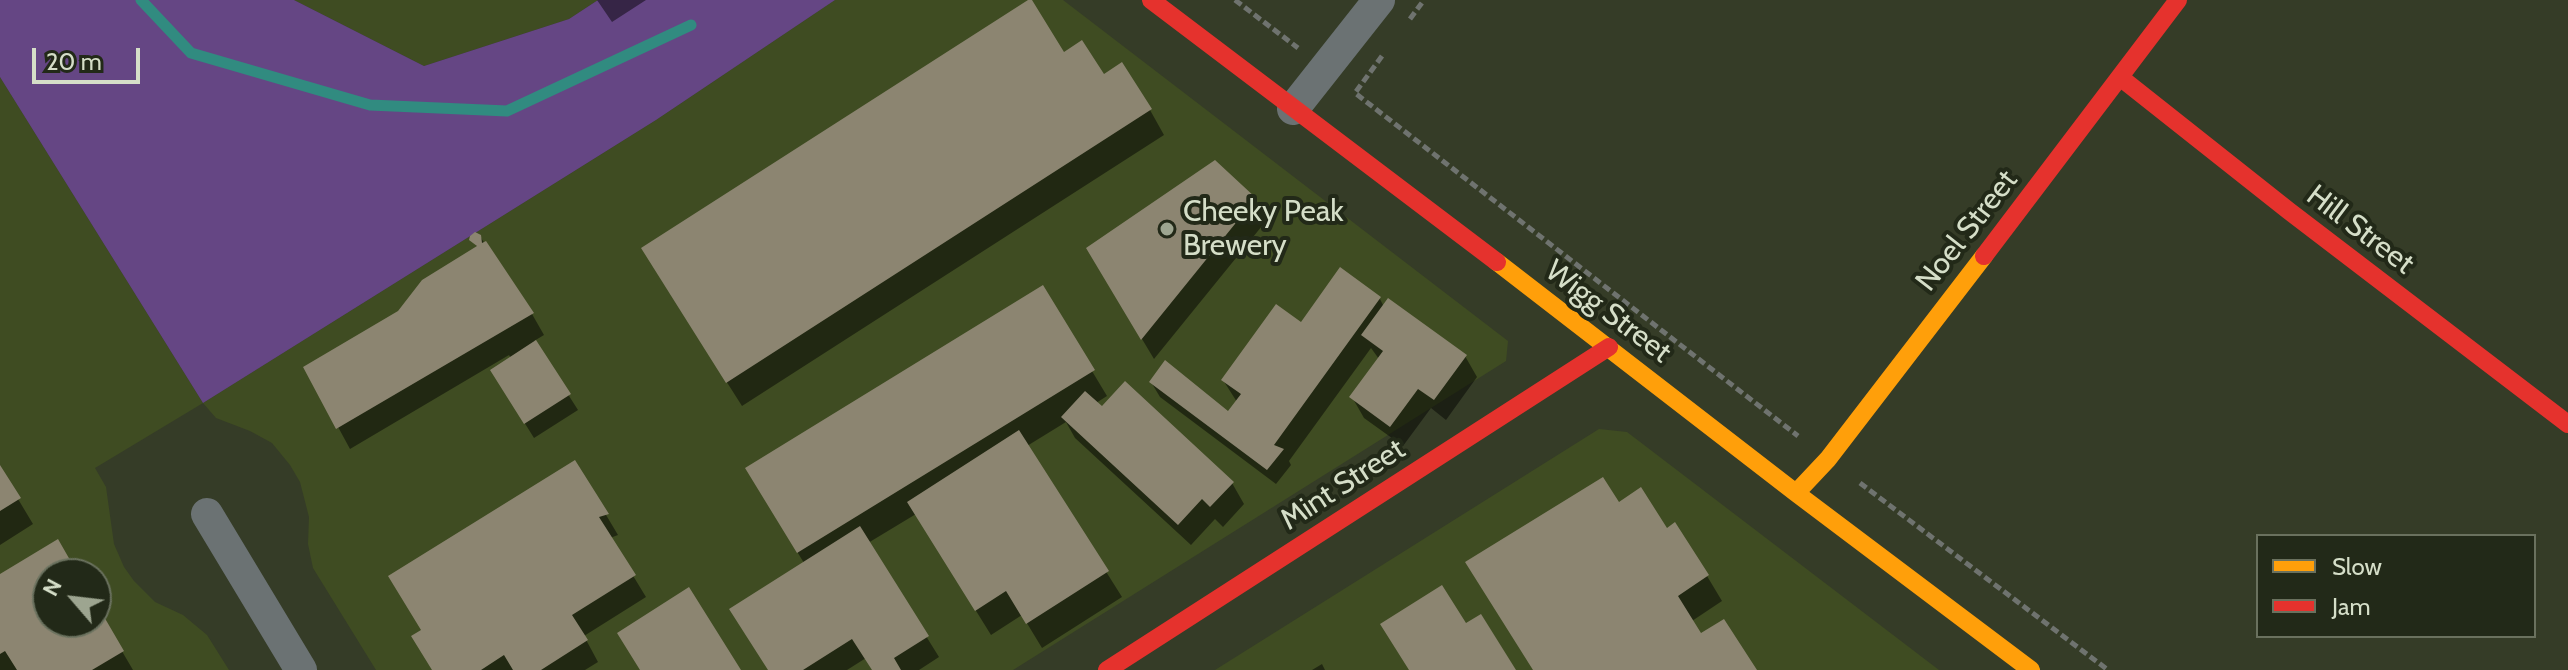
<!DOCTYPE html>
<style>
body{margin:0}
#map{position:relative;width:2568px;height:670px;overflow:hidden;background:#353c27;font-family:Cabin,sans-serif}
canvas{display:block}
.legend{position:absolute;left:2256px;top:534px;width:280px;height:104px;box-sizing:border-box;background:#222918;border:2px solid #6a715e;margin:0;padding:10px 14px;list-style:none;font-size:24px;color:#d5dec8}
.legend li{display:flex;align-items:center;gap:16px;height:40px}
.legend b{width:40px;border:2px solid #6a715e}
.north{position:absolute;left:32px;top:558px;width:80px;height:80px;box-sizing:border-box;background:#222918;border:2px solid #6a715e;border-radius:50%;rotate:298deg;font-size:22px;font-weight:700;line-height:32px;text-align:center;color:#d5dec8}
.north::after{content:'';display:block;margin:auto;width:28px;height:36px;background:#9da590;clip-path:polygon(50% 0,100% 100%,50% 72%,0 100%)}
.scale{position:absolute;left:32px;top:48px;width:108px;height:36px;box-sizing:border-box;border:4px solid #d5dec8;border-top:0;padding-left:10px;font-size:24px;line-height:28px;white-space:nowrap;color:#d5dec8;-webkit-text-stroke:6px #222918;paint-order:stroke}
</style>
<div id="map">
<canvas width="2568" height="670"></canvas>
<ul class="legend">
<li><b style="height:10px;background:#ff9f0a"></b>Slow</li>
<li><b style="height:10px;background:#e5322d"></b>Jam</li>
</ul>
<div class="north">N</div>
<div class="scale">20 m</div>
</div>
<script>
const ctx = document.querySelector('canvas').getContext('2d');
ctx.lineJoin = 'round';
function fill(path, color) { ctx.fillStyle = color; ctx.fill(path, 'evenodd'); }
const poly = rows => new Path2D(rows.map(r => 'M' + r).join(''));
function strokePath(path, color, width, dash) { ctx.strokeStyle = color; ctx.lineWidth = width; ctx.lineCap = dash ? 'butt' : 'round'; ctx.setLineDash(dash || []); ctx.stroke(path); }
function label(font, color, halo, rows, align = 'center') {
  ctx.font = font + ' Cabin,sans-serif'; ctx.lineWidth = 8; ctx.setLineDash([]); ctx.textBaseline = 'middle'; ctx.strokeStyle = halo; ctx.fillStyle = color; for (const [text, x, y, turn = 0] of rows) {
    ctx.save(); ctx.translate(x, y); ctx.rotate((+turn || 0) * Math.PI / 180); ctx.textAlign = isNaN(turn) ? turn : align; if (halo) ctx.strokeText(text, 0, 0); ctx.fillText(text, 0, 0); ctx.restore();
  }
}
const built = poly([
 [294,0,598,0,569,19,424,66],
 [835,0,1063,0,1508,341,1506,361,1013,670,376,670,313,568,308,544,309,517,300,482,290,465,272,443,250,431,216,418,203,403,95,468,106,487,114,544,124,567,134,581,155,602,183,615,207,635,229,670,0,670,0,77,203,403,656,120],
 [48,574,96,574,96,622,48,622],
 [1599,429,1627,432,1939,670,1215,670]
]);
const green = poly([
 [0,0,294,0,424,66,569,19,598,0,835,0,656,120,203,403,0,77]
]);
const shadow = poly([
 [597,0,646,0,612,22],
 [1064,54,1104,77,1150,110,1164,135,742,406,658,274],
 [1254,200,1266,221,1154,359,1088,249],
 [472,238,481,238,532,314,544,335,534,341,578,410,534,438,501,385,511,358,509,355,350,449,306,368,399,313,478,248],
 [1042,288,1107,396,1096,403,1232,483,1244,504,1223,527,1215,519,1191,545,1075,438,1066,422,1027,446,1122,597,1042,648,1022,615,991,635,916,514,868,543,939,657,919,670,873,670,866,658,847,670,769,670,804,563,762,494],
 [1380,299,1384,307,1465,356,1477,377,1446,420,1431,408,1403,446,1364,418,1352,397,1379,359,1371,348,1289,461,1291,465,1276,484,1160,397,1151,382,1230,412,1237,402,1223,380,1301,324],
 [575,463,618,535,610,538,646,597,584,636,598,662,585,670,433,670],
 [0,469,33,524,0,545],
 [1618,505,1666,531,1707,576,1722,601,1692,621,1701,636,1754,670,1534,670],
 [57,542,76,574,48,574,48,622,96,622,96,607,133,670,0,670,0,576],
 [1322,664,1325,670,1312,670]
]);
const stream = poly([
 [141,0,191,53,370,105,507,111,691,25]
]);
const building = poly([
 [1028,0,1032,0,1064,52,1082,40,1104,74,1122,62,1152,109,726,383,641,248],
 [1215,160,1256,198,1141,340,1086,248],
 [475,232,481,235,482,243,486,241,534,313,336,429,303,367,398,311,422,280,477,246,469,240,470,236],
 [1340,267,1381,297,1274,445,1284,449,1267,470,1149,382,1165,360,1228,411,1241,394,1221,380,1276,304,1301,322],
 [1043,285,1095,370,797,553,745,468],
 [1388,298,1467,355,1434,400,1418,389,1390,427,1349,397,1383,351,1361,335],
 [536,340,571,394,524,424,490,370],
 [1125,381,1234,482,1210,507,1202,499,1178,525,1061,417,1085,391,1102,406],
 [1019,430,1109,571,1026,624,1006,591,975,611,907,502],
 [575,460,609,514,599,517,636,575,572,615,588,640,541,670,513,670,504,655,481,670,432,670,411,636,421,630,388,576],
 [0,465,21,498,0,511],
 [1603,477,1619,502,1641,487,1667,528,1675,522,1709,575,1678,596,1701,633,1724,619,1757,670,1533,670,1465,562],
 [860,526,929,636,894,658,901,670,872,670,852,639,803,670,768,670,729,609],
 [58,539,78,574,48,574,48,622,96,622,96,603,124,651,92,670,17,670,5,651,0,654,0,574],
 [1442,585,1466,623,1481,614,1516,670,1409,670,1380,624],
 [689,587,741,670,640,670,617,633]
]);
const path = poly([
 [1235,0,1298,48],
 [1410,19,1424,0],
 [1382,56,1355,93,1798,436],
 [1860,483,2108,670]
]);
const street = poly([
 [1293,109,1379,0],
 [207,514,301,670]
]);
const slow = poly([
 [1497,262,1796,493,2031,670],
 [1796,493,1828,459,1984,256]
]);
const jam = poly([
 [1151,0,1497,262],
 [2121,78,2289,211,2568,424],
 [1984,256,2178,0],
 [1107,670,1609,347]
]);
const markers = [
 [1167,229,8,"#9da590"]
];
const poiNames = [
 ["Cheeky Peak",1183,212],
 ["Brewery",1183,246]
];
const streetNames = [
 ["Hill Street",2360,230,37],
 ["Noel Street",1967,231,-52],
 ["Wigg Street",1608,312,37],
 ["Mint Street",1343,485,-33]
];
fill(built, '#3f4c22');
fill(green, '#654684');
fill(shadow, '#0007');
strokePath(stream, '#318b80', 11);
fill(building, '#8c8571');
strokePath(path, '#6f736f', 5, [8, 4]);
strokePath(street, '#6b7273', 32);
strokePath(slow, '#ff9f0a', 18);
strokePath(jam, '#e5322d', 18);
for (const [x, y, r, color] of markers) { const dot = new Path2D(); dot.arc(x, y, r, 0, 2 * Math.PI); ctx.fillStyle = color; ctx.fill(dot); strokePath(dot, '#222918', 3); }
label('30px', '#d5dec8', '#222918', poiNames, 'left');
label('30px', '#d5dec8', '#222918', streetNames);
</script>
